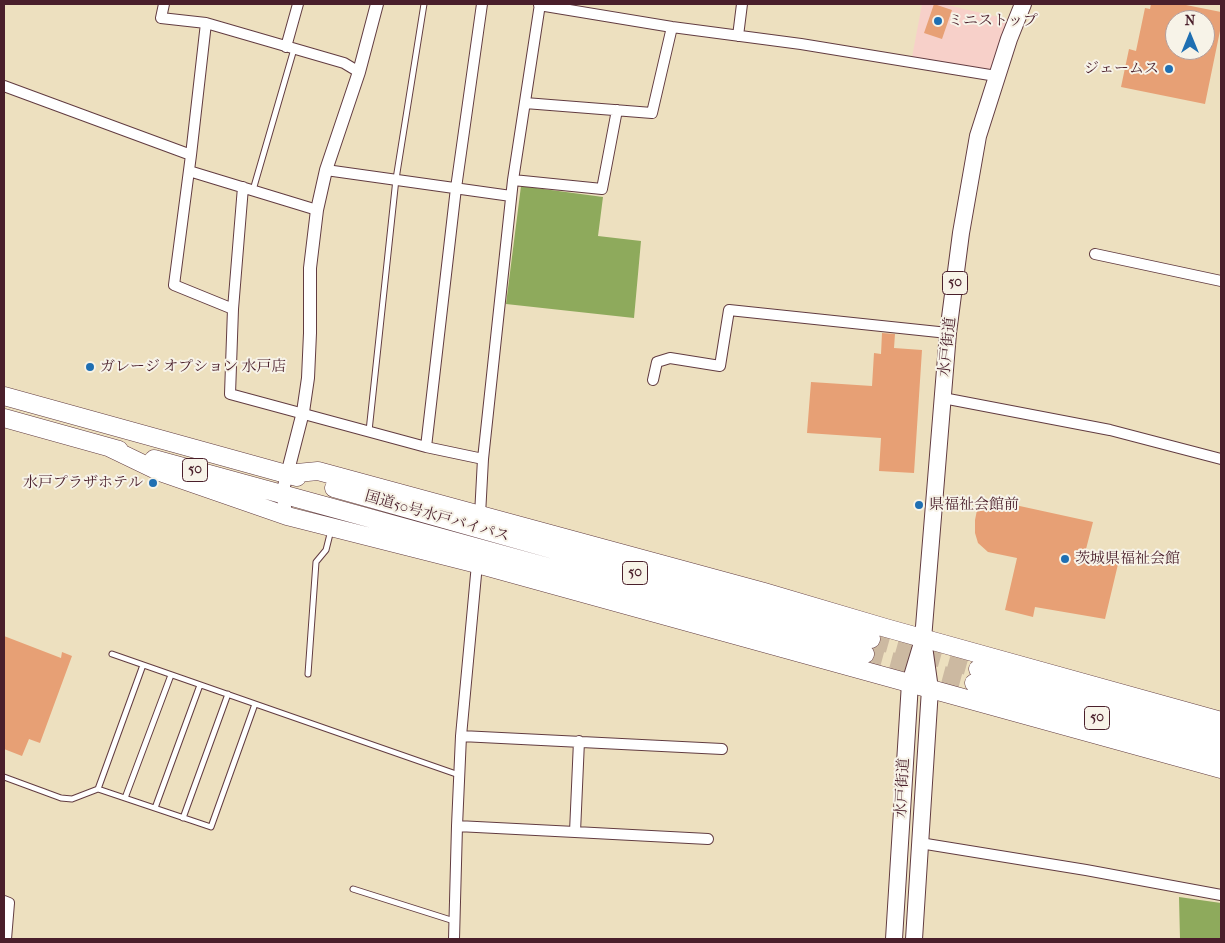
<!DOCTYPE html>
<meta charset="utf-8">
<style>
body{margin:0}
#map{position:relative;width:1225px;height:943px;overflow:hidden;background:#ede0bf;font-family:"IM FELL French Canon",serif}
canvas{display:block}
.frame{position:absolute;inset:0;border:5px solid #4a1f2b;pointer-events:none}
.north{position:absolute;left:1165px;top:10px;width:50px;height:50px;box-sizing:border-box;background:#f7f3e8;border:1px solid #b29e9c;border-radius:50%;rotate:0deg;font-size:14px;font-weight:700;line-height:20px;text-align:center;color:#4a1f2b}
.north::after{content:'';display:block;margin:auto;width:18px;height:22px;background:#1f6fb2;clip-path:polygon(50% 0,100% 100%,50% 72%,0 100%)}
</style>
<div id="map">
<canvas width="1225" height="943"></canvas>
<div class="frame"></div>
<div class="north">N</div>
</div>
<script>
const ctx = document.querySelector('canvas').getContext('2d');
ctx.lineJoin = 'round';
function fill(path, color) { ctx.fillStyle = color; ctx.fill(path, 'evenodd'); }
const poly = rows => new Path2D(rows.map(r => 'M' + r).join(''));
function strokePath(path, color, width, dash) { ctx.strokeStyle = color; ctx.lineWidth = width; ctx.lineCap = dash ? 'butt' : 'round'; ctx.setLineDash(dash || []); ctx.stroke(path); }
function label(font, color, halo, rows, align = 'center') {
  ctx.font = font + ' "IM FELL French Canon","Noto Serif JP",serif'; ctx.lineWidth = 4; ctx.setLineDash([]); ctx.textBaseline = 'middle'; ctx.strokeStyle = halo; ctx.fillStyle = color; for (const [text, x, y, turn = 0] of rows) {
    ctx.save(); ctx.translate(x, y); ctx.rotate((+turn || 0) * Math.PI / 180); ctx.textAlign = isNaN(turn) ? turn : align; if (halo) ctx.strokeText(text, 0, 0); ctx.fillText(text, 0, 0); ctx.restore();
  }
}
const built = poly([
 [922,4,943,4,1007,19,990,71,912,57]
]);
const forest = poly([
 [521,186,603,197,598,236,641,241,634,318,506,304],
 [1179,897,1221,903,1221,939,1180,939]
]);
const building = poly([
 [934,4,952,10,942,39,924,33],
 [1151,4,1181,4,1221,12,1221,26,1205,104,1121,87,1129,49,1136,51,1145,8,1150,9],
 [1175,20,1205,20,1205,50,1175,50],
 [882,333,895,334,894,348,922,350,914,473,879,471,881,438,807,433,811,382,872,386,874,353,881,354],
 [983,498,1093,522,1085,553,1119,560,1105,619,1035,607,1033,617,1005,610,1017,558,988,552,978,543,975,533,975,520,977,510],
 [4,636,61,658,62,652,72,656,40,743,29,739,22,756,4,749]
]);
const trunkTunnel = poly([
 [871,639,978,669],
 [865,654,974,683]
]);
const service = poly([
 [253,190,294,49],
 [369,431,396,179,424,4],
 [112,654,459,775],
 [308,674,316,562,326,550,331,530],
 [4,777,61,798,72,799,98,789,143,665],
 [98,789,211,827,255,704],
 [125,798,171,675],
 [155,808,200,685],
 [183,818,228,694],
 [353,889,454,921]
]);
const minor = poly([
 [164,4,161,18,206,23],
 [539,5,672,27,801,44,996,76],
 [738,36,742,4],
 [286,47,298,4],
 [359,72,344,63,206,23,191,155,174,285,233,309,230,394,426,447,483,459],
 [4,86,191,155],
 [525,103,652,113,672,27],
 [326,170,511,196],
 [189,171,317,210],
 [513,180,602,189,617,110],
 [1095,254,1221,281],
 [233,309,243,187],
 [653,380,657,362,670,358,720,366,729,310,948,333],
 [943,398,1110,430,1221,459],
 [426,447,456,188,482,4],
 [480,515,483,459,513,180,540,4],
 [461,736,722,749],
 [579,741,575,832,708,839],
 [457,826,575,832],
 [920,843,1086,870,1221,895],
 [4,901,9,903,6,939],
 [454,939,457,826,461,736,477,564]
]);
const tertiary = poly([
 [287,516,282,494,303,412,308,378,310,333,310,268,317,210,326,170,359,72,377,4]
]);
const primary = poly([
 [894,939,910,683,922,643],
 [914,939,930,689,923,639,948,333,961,233,978,136,1009,39,1023,4]
]);
const trunk = poly([
 [4,396,297,477],
 [4,418,119,450],
 [108,447,160,472,287,516,477,564,1221,769],
 [154,459,865,654],
 [286,474,318,471,764,592,886,628,1221,721],
 [334,488,871,639],
 [978,669,1221,736],
 [974,683,1221,752]
]);
const markers = [
 [938,21,5,"#1f6fb2"],
 [1169,69,5,"#1f6fb2"],
 [90,367,5,"#1f6fb2"],
 [153,483,5,"#1f6fb2"],
 [919,505,5,"#1f6fb2"],
 [1065,559,5,"#1f6fb2"]
];
const shields = [
 [955,283,25],
 [195,470,25],
 [635,573,25],
 [1097,718,25]
];
const shieldNames = [
 ["50",955,283],
 ["50",195,470],
 ["50",635,573],
 ["50",1097,718]
];
const poiNames = [
 ["ミニストップ",948,21],
 ["ジェームス",1159,69,"right"],
 ["ガレージ オプション 水戸店",100,367],
 ["水戸プラザホテル",143,483,"right"],
 ["県福祉会館前",929,505],
 ["茨城県福祉会館",1075,559]
];
const streetNames = [
 ["水戸街道",948,347,-84],
 ["国道50号水戸バイパス",437,517,16],
 ["水戸街道",903,788,-87]
];
fill(built, '#f7d0c9');
fill(forest, '#8eaa5c');
fill(building, '#e7a075');
strokePath(trunkTunnel, '#ccb9a1', 18, [18, 9]);
strokePath(service, '#623c41', 7);
strokePath(minor, '#623c41', 12);
strokePath(tertiary, '#623c41', 14);
strokePath(primary, '#623c41', 18);
strokePath(trunk, '#623c41', 19);
strokePath(service, '#fff', 5);
strokePath(minor, '#fff', 10);
strokePath(tertiary, '#fff', 12);
strokePath(primary, '#fff', 16);
strokePath(trunk, '#fff', 18);
for (const [x, y, r, color] of markers) { const dot = new Path2D(); dot.arc(x, y, r, 0, 2 * Math.PI); ctx.fillStyle = color; ctx.fill(dot); strokePath(dot, '#f7f3e8', 2); }
for (const [x, y, w] of shields) { const box = new Path2D(); box.roundRect(x - w / 2, y - 11.5, w, 23, 4); ctx.fillStyle = '#f7f3e8'; ctx.fill(box); strokePath(box, '#4a1f2b', 1); }
label('bold 14px', '#4a1f2b', null, shieldNames);
label('15px', '#4a1f2b', '#f7f3e8', poiNames, 'left');
label('15px', '#4a1f2b', '#f7f3e8', streetNames);
</script>
